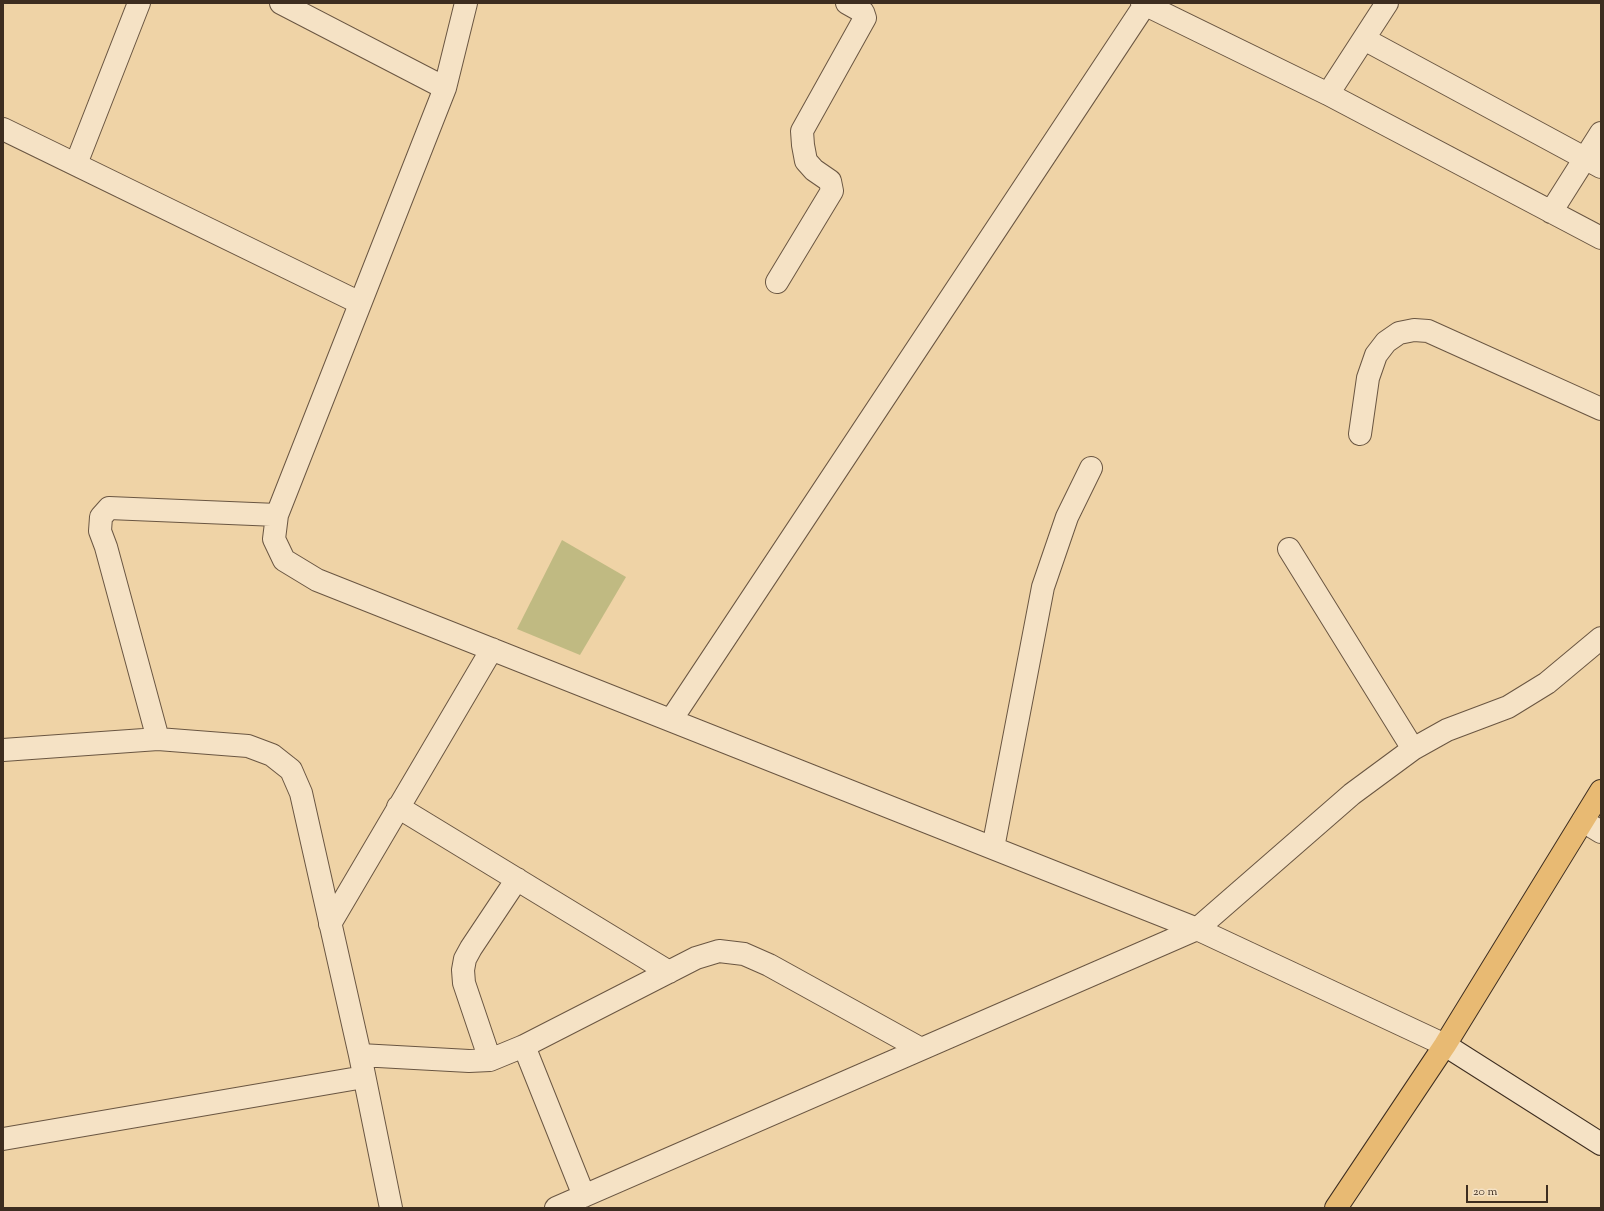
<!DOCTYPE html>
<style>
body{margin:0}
#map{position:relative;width:1604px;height:1211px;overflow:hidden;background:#efd3a6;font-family:"Sorts Mill Goudy",serif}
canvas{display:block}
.frame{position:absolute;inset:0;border:4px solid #3d2d20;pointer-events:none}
.scale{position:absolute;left:1466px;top:1185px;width:82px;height:18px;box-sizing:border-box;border:2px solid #3d2d20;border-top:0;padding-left:5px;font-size:12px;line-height:14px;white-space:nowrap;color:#3d2d20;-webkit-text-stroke:3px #f5e2c5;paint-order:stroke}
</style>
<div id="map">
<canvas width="1604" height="1211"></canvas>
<div class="frame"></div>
<div class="scale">20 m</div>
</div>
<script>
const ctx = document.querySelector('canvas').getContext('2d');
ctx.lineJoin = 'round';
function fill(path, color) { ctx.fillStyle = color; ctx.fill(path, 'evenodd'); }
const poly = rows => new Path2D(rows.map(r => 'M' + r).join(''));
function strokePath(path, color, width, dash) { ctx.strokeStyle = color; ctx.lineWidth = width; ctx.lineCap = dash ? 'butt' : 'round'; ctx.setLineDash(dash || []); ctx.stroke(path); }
const green = poly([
 [562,540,626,577,580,655,517,629]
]);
const street = poly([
 [281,3,445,88],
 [466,3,445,88,277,515,274,539,284,560,317,580,1197,929,1445,1045],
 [1142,3,1328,94,1601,238],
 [1364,39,1601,167],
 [1328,94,1387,3],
 [3,129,360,303],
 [76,164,139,3],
 [1551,212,1601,133],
 [777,282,832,191,830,181,814,170,806,161,803,145,802,131,865,18,863,12,847,3],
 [1360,434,1368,378,1376,355,1386,342,1399,333,1414,330,1428,331,1601,409],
 [1289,549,1413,749],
 [671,720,1146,3],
 [158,739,106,547,100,531,101,517,109,508,277,515],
 [3,750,158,739,248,746,272,755,291,770,301,793,360,1055,391,1208],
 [398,807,669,972],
 [1583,821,1601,832],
 [993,848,1043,587,1067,517,1091,468],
 [330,924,492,649],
 [524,1046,584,1196],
 [360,1055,469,1061,490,1060,524,1046,696,958,719,951,744,954,769,965,921,1049],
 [490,1060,464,983,463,970,465,959,471,948,517,879],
 [3,1139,364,1077],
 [556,1208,1197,929,1352,794,1413,749,1447,730,1508,707,1547,683,1601,638]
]);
const secondary = poly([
 [1445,1045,1601,1144]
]);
const primary = poly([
 [1336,1208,1445,1045,1601,791]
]);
fill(green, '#c0ba82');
strokePath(street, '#6a5642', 24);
strokePath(secondary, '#3d2d20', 24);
strokePath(primary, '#3d2d20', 24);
strokePath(street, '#f5e2c5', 22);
strokePath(secondary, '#f5e2c5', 22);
strokePath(primary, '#e8ba73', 22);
</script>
